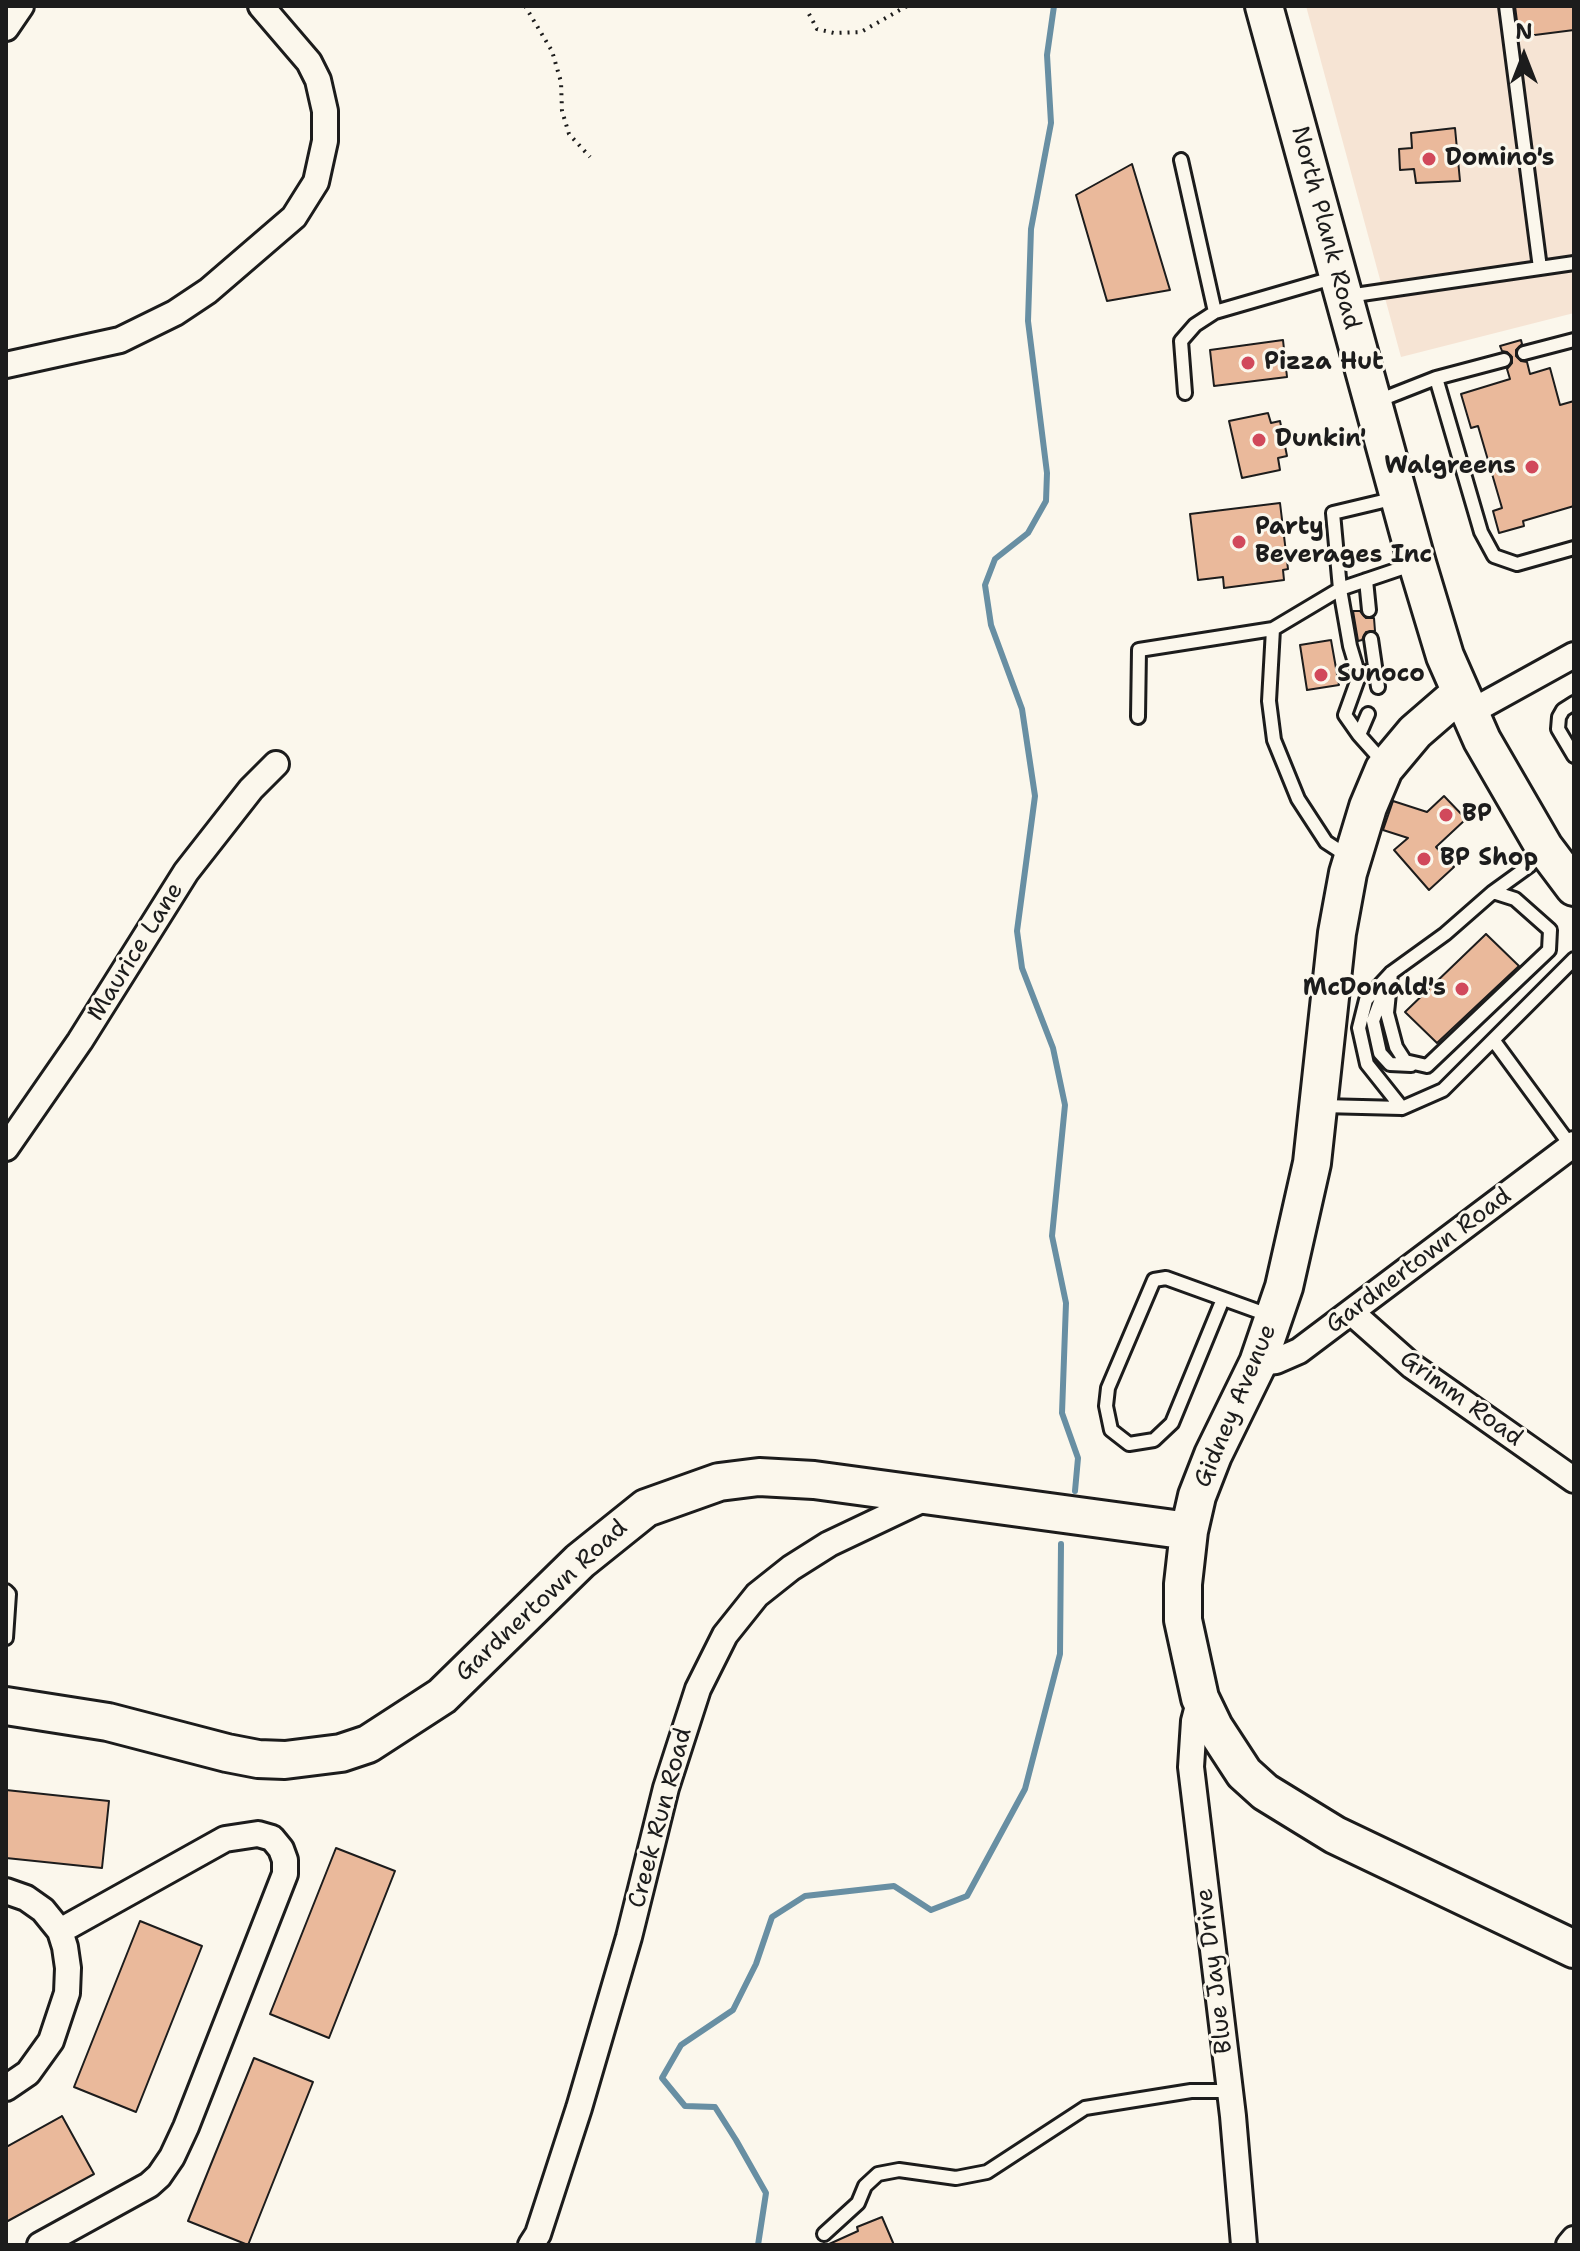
<!DOCTYPE html>
<style>
body{margin:0}
#map{position:relative;width:1580px;height:2251px;overflow:hidden;background:#fbf7ec;font-family:"Shantell Sans",sans-serif}
canvas{display:block}
.frame{position:absolute;inset:0;border:8px solid #1c1c1c;pointer-events:none}
.north{position:absolute;left:1484px;top:16px;width:80px;height:80px;-webkit-text-stroke:6px #fbf7ec;paint-order:stroke;rotate:0deg;font-size:22px;font-weight:700;line-height:32px;text-align:center;color:#1c1c1c}
.north::after{content:'';display:block;margin:auto;width:28px;height:36px;background:#1c1c1c;clip-path:polygon(50% 0,100% 100%,50% 72%,0 100%)}
</style>
<div id="map">
<canvas width="1580" height="2251"></canvas>
<div class="frame"></div>
<div class="north">N</div>
</div>
<script>
const ctx = document.querySelector('canvas').getContext('2d');
ctx.lineJoin = 'round';
function fill(path, color) { ctx.fillStyle = color; ctx.fill(path, 'evenodd'); }
const poly = rows => new Path2D(rows.map(r => 'M' + r).join(''));
function strokePath(path, color, width, dash) { ctx.strokeStyle = color; ctx.lineWidth = width; ctx.lineCap = dash ? 'butt' : 'round'; ctx.setLineDash(dash || []); ctx.stroke(path); }
function label(font, color, halo, rows, align = 'center') {
  ctx.font = font + ' "Shantell Sans",sans-serif'; ctx.lineWidth = 6; ctx.setLineDash([]); ctx.textBaseline = 'middle'; ctx.strokeStyle = halo; ctx.fillStyle = color; for (const [text, x, y, turn = 0] of rows) {
    ctx.save(); ctx.translate(x, y); ctx.rotate((+turn || 0) * Math.PI / 180); ctx.textAlign = isNaN(turn) ? turn : align; if (halo) ctx.strokeText(text, 0, 0); ctx.fillText(text, 0, 0); ctx.restore();
  }
}
const built = poly([
 [1306,6,1574,6,1574,313,1401,357]
]);
const stream = poly([
 [1054,6,1047,55,1051,123,1031,229,1028,321,1047,473,1046,501,1028,533,995,559,985,585,991,625,1022,709,1035,796,1017,931,1022,968,1053,1048,1065,1105,1052,1236,1066,1303,1062,1413,1078,1458,1075,1491],
 [758,2245,766,2193,736,2140,715,2107,685,2106,662,2078,681,2045,733,2010,756,1964,772,1917,805,1896,894,1886,931,1910,967,1896,1025,1789,1060,1654,1061,1544]
]);
const building = poly([
 [1515,6,1574,6,1574,30,1519,37,1515,6],
 [1455,128,1460,181,1416,183,1414,169,1400,170,1399,149,1412,148,1411,133,1455,128],
 [1132,164,1170,290,1107,301,1076,195,1132,164],
 [1283,340,1287,377,1214,386,1210,350,1283,340],
 [1521,340,1522,344,1516,350,1516,356,1521,361,1527,362,1530,374,1550,368,1560,405,1574,401,1574,506,1523,521,1524,526,1499,533,1493,511,1502,508,1478,426,1471,428,1461,394,1510,379,1507,369,1512,363,1512,357,1507,352,1502,351,1500,346,1521,340],
 [1268,413,1271,423,1280,421,1287,456,1278,458,1280,470,1242,478,1229,421,1268,413],
 [1280,503,1288,569,1283,570,1284,580,1224,588,1223,577,1198,580,1190,514,1280,503],
 [1353,611,1360,611,1366,618,1374,618,1375,631,1366,632,1362,640,1358,641,1353,611],
 [1331,640,1339,685,1307,690,1300,645,1331,640],
 [1444,796,1466,819,1436,847,1454,867,1429,890,1394,850,1408,838,1383,830,1393,801,1427,812,1444,796],
 [1486,934,1519,966,1437,1043,1405,1012,1486,934],
 [6,1790,109,1801,102,1868,6,1858,6,1790],
 [336,1848,395,1871,329,2038,270,2014,336,1848],
 [140,1921,202,1946,136,2112,74,2087,140,1921],
 [254,2058,313,2082,248,2245,188,2221,254,2058],
 [62,2116,94,2174,6,2222,6,2147,62,2116],
 [882,2217,894,2245,827,2245,858,2231,857,2227,882,2217]
]);
const path = poly([
 [525,6,552,51,561,82,562,111,569,134,590,157],
 [809,6,809,14,817,29,834,33,861,32,907,6]
]);
const lane = poly([
 [1506,6,1540,268],
 [1181,160,1215,312],
 [1348,296,1574,263],
 [1524,353,1574,340],
 [1436,378,1504,360],
 [1185,393,1181,341,1195,325,1215,312,1336,277],
 [1375,402,1436,378,1481,532,1494,556,1517,564,1574,548],
 [1366,580,1369,610],
 [1371,639,1378,687],
 [1359,676,1350,646,1340,589,1414,564],
 [1574,703,1563,710,1559,717,1558,729,1574,756],
 [1368,714,1359,735,1384,763],
 [1138,717,1139,650,1273,629],
 [1359,735,1345,715,1359,676,1374,669],
 [1542,849,1529,866,1493,892,1445,934,1391,973,1366,1000,1359,1028,1367,1064,1402,1108,1443,1090,1574,959],
 [1349,857,1326,842,1298,799,1274,740,1269,701,1273,629,1340,589,1333,513,1396,498],
 [1391,973,1387,1013,1396,1047,1405,1061,1427,1066,1549,950,1550,930,1515,899,1493,892],
 [1384,991,1373,1021,1380,1053,1390,1064,1411,1065],
 [1494,1041,1571,1146],
 [1322,1106,1402,1108],
 [1223,1299,1172,1423,1154,1440,1129,1444,1111,1430,1106,1406,1108,1388,1154,1280,1166,1278,1271,1316],
 [6,1591,9,1594,6,1638],
 [824,2234,858,2203,865,2186,878,2174,899,2170,956,2178,987,2172,1085,2108,1191,2091,1230,2091]
]);
const street = poly([
 [6,28,21,6],
 [6,365,120,340,175,313,208,291,294,217,316,182,325,141,325,111,318,80,309,62,261,6],
 [1469,713,1574,655],
 [6,1148,80,1041,186,872,251,789,276,764],
 [1351,1312,1412,1366,1574,1480],
 [1258,1363,1276,1361,1299,1351,1574,1144],
 [1200,1698,1194,1721,1191,1767,1233,2116,1244,2245],
 [6,1891,26,1898,43,1910,60,1931,65,1947,68,1968,67,1993,51,2041,28,2073,6,2088],
 [40,2245,149,2185,159,2176,172,2157,186,2127,285,1874,285,1860,281,1849,272,1838,258,1834,225,1839,60,1931],
 [531,2245,538,2234,579,2108,629,1937,666,1788,698,1689,725,1635,757,1595,791,1568,829,1544,928,1497],
 [1569,2245,1574,2239]
]);
const secondary = poly([
 [1264,6,1417,563,1445,656,1482,740,1544,847,1574,887],
 [1460,693,1415,732,1384,769,1368,807,1348,873,1337,933,1312,1163,1284,1287,1258,1363,1213,1455,1197,1496,1189,1531,1183,1584,1183,1620,1200,1698,1214,1727,1244,1773,1265,1792,1335,1835,1574,1949],
 [6,1706,108,1722,227,1753,258,1759,285,1760,341,1753,368,1744,442,1696,580,1561,646,1508,719,1482,759,1477,814,1480,1189,1531]
]);
const markers = [
 [1429,159,8,"#d1495b"],
 [1248,363,8,"#d1495b"],
 [1259,440,8,"#d1495b"],
 [1532,467,8,"#d1495b"],
 [1239,542,8,"#d1495b"],
 [1321,675,8,"#d1495b"],
 [1446,815,8,"#d1495b"],
 [1424,859,8,"#d1495b"],
 [1462,989,8,"#d1495b"]
];
const poiNames = [
 ["Domino's",1445,159],
 ["Pizza Hut",1264,363],
 ["Dunkin'",1275,440],
 ["Walgreens",1516,467,"right"],
 ["Party",1255,528],
 ["Beverages Inc",1255,556],
 ["Sunoco",1337,675],
 ["BP",1462,815],
 ["BP Shop",1440,859],
 ["McDonald's",1446,989,"right"]
];
const streetNames = [
 ["North Plank Road",1325,228,75],
 ["Maurice Lane",136,952,-58],
 ["Gardnertown Road",1419,1261,-37],
 ["Grimm Road",1461,1399,36],
 ["Gidney Avenue",1236,1406,-67],
 ["Gardnertown Road",542,1601,-43],
 ["Creek Run Road",661,1818,-75],
 ["Blue Jay Drive",1215,1971,-97]
];
fill(built, '#f6e4d4');
strokePath(stream, '#688fa3', 6);
fill(building, '#eab99b');
strokePath(building, '#1c1c1c', 2);
strokePath(lane, '#1c1c1c', 18);
strokePath(street, '#1c1c1c', 30);
strokePath(secondary, '#1c1c1c', 42);
strokePath(path, '#1c1c1c', 4, [2, 6]);
strokePath(lane, '#fbf7ec', 12);
strokePath(street, '#fbf7ec', 24);
strokePath(secondary, '#fbf7ec', 36);
for (const [x, y, r, color] of markers) { const dot = new Path2D(); dot.arc(x, y, r, 0, 2 * Math.PI); ctx.fillStyle = color; ctx.fill(dot); strokePath(dot, '#fbf7ec', 3); }
label('bold 24px', '#1c1c1c', '#fbf7ec', poiNames, 'left');
label('24px', '#1c1c1c', '#fbf7ec', streetNames);
</script>
